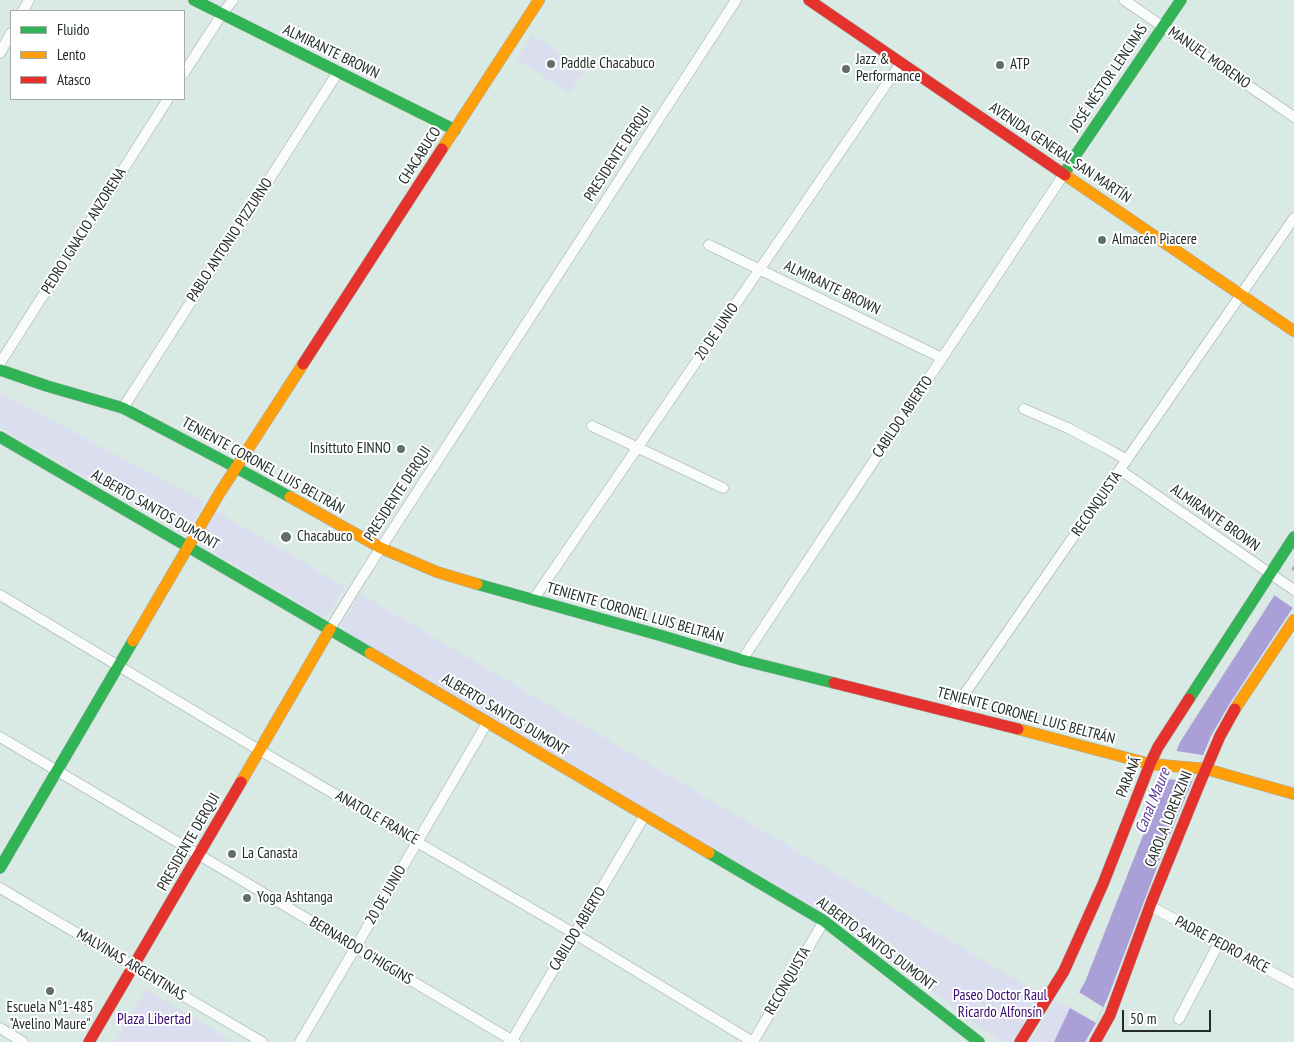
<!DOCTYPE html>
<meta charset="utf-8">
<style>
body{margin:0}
#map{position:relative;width:1294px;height:1042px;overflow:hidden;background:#d9e9e3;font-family:"PT Sans Narrow",sans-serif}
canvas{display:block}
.legend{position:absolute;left:10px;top:10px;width:175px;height:90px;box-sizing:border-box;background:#fff;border:1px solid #a6aba9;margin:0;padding:6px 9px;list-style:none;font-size:15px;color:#212c28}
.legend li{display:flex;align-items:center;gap:10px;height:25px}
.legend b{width:25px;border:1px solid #a6aba9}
.scale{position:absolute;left:1122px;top:1010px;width:89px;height:22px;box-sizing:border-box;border:2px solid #212c28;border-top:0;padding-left:6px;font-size:15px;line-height:18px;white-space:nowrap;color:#212c28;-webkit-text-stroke:4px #fff;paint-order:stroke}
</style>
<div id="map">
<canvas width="1294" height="1042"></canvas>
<ul class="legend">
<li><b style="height:6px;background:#30b455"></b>Fluido</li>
<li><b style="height:6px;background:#ff9f0a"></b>Lento</li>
<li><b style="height:6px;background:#e5322d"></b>Atasco</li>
</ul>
<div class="scale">50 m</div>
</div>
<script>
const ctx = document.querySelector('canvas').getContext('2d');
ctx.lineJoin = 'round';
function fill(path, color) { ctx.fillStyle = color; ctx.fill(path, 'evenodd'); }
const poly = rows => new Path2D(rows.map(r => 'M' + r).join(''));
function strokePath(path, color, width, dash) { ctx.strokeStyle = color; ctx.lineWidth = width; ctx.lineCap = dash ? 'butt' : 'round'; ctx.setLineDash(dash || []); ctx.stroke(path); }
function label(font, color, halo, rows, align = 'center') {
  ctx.font = font + ' "PT Sans Narrow",sans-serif'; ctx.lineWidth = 4; ctx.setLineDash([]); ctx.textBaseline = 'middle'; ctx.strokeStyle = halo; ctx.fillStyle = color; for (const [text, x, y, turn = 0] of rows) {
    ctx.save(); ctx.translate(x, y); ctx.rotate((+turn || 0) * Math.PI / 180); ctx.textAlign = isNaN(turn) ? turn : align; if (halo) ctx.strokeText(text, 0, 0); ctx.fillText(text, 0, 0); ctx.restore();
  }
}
const green = poly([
 [532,35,585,69,569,93,517,59],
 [0,393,205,502,190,528,185,532,179,532,0,427],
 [216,511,345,587,328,615,324,616,321,616,201,545,200,539],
 [360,594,1042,995,1013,1041,1011,1042,1001,1042,831,917,346,632,343,629,342,624],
 [146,989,212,1029,234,1042,115,1042],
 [1055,1002,1059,1002,1070,1008,1054,1042,1029,1042]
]);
const water = poly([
 [1294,565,1294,606,1230,703,1211,736,1163,851,1108,997,1096,1023,1085,1042,1054,1042,1070,1008,1085,982,1180,742]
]);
const pier = poly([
 [1291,569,1294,571,1294,606,1293,608,1274,595],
 [1176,751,1203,755,1192,781,1165,779],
 [1079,992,1103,1007,1096,1023,1070,1008]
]);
const street = poly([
 [1124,0,1294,117],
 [23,11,29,0],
 [0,53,11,33],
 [184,73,222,14,233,0],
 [709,245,942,358],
 [0,363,168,99],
 [123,408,338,72],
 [1024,409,1068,428,1104,447,1127,460],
 [592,426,723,488],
 [1120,470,1294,590],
 [0,595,259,750,575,934,753,1042],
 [533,600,901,63],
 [330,629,362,577,736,0],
 [742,660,1064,174],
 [952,712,1294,218],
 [0,737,515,1042],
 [0,888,262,1042],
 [1150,906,1294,984],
 [1179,1019,1219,943],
 [0,1028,23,1042],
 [300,1042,487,723],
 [511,1042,645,815],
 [753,1042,824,921]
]);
const fast = poly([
 [194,0,455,130],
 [1064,174,1075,156,1181,0],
 [0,370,47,386,123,408,222,460,290,497],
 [0,437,370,653],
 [477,584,659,635,742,660,834,683],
 [1189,699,1294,537],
 [709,853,824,921,979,1042],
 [0,868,133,641]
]);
const slow = poly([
 [442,149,539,0],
 [1065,175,1294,331],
 [290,497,381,548,437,572,477,584],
 [133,641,219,494,303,364],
 [370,653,709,853],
 [1235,709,1294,620],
 [1018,729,1150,764,1206,769,1294,794],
 [241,782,330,629]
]);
const jam = poly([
 [809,0,1065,175],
 [303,364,442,149],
 [834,683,1018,729],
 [89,1042,241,782],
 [1020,1042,1064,971,1103,884,1150,764,1158,747,1189,699],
 [1095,1042,1110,1015,1153,898,1199,785,1220,736,1235,709]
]);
const markers = [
 [551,64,5,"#616e69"],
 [1000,65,5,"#616e69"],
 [846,69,5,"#616e69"],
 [1102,240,5,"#616e69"],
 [401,449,5,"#616e69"],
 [286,537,6,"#616e69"],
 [232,854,5,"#616e69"],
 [247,898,5,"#616e69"],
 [50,991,5,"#616e69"]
];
const streetNames = [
 ["ALMIRANTE BROWN",331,52,26],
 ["MANUEL MORENO",1209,58,35],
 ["JOSÉ NÉSTOR LENCINAS",1109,78,-56],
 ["AVENIDA GENERAL SAN MARTÍN",1060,153,34],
 ["PRESIDENTE DERQUI",618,154,-57],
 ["CHACABUCO",420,156,-57],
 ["PEDRO IGNACIO ANZORENA",84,231,-58],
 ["PABLO ANTONIO PIZZURNO",230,240,-57],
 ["ALMIRANTE BROWN",832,288,26],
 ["20 DE JUNIO",717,332,-56],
 ["CABILDO ABIERTO",903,417,-56],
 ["TENIENTE CORONEL LUIS BELTRÁN",263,466,29],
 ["PRESIDENTE DERQUI",398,494,-57],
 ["RECONQUISTA",1097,504,-55],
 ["ALBERTO SANTOS DUMONT",155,510,30],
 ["ALMIRANTE BROWN",1215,518,35],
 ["TENIENTE CORONEL LUIS BELTRÁN",635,613,16],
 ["ALBERTO SANTOS DUMONT",505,715,31],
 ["TENIENTE CORONEL LUIS BELTRÁN",1026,716,15],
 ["PARANÁ",1129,777,-68],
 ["ANATOLE FRANCE",377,818,30],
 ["CAROLA LORENZINI",1169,819,-68],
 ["PRESIDENTE DERQUI",189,842,-60],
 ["20 DE JUNIO",386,895,-60],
 ["CABILDO ABIERTO",578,929,-59],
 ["ALBERTO SANTOS DUMONT",876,944,37],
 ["PADRE PEDRO ARCE",1222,945,28],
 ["BERNARDO O'HIGGINS",361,951,31],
 ["MALVINAS ARGENTINAS",131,965,31],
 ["RECONQUISTA",788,981,-60]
];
const poiNames = [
 ["Jazz &",856,60],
 ["Performance",856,77],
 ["Paddle Chacabuco",561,64],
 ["ATP",1010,65],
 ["Almacén Piacere",1112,240],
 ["Insittuto EINNO",391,449,"right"],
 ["Chacabuco",297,537],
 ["La Canasta",242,854],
 ["Yoga Ashtanga",257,898],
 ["Escuela N°1-485",50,1008,"center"],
 ["\"Avelino Maure\"",50,1025,"center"]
];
const parkNames = [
 ["Paseo Doctor Raul",1000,996],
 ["Ricardo Alfonsín",1000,1013],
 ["Plaza Libertad",154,1020]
];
const waterNames = [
 ["Canal Maure",1153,801,-68]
];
fill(green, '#dbdeee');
fill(water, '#aa9fd7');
fill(pier, '#d9e9e3');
strokePath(street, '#9daaa5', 11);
strokePath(fast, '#9daaa5', 12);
strokePath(slow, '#9daaa5', 12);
strokePath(jam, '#9daaa5', 12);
strokePath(street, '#f9fcfb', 10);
strokePath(fast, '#30b455', 11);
strokePath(slow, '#ff9f0a', 11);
strokePath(jam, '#e5322d', 11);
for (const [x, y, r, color] of markers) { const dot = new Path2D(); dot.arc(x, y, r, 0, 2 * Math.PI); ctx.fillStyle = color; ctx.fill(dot); strokePath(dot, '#fff', 2); }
label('15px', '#212c28', '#fff', streetNames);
label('15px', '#212c28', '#fff', poiNames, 'left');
label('15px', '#380970', '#fff', parkNames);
label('italic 16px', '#5c3a9c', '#fff', waterNames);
</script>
